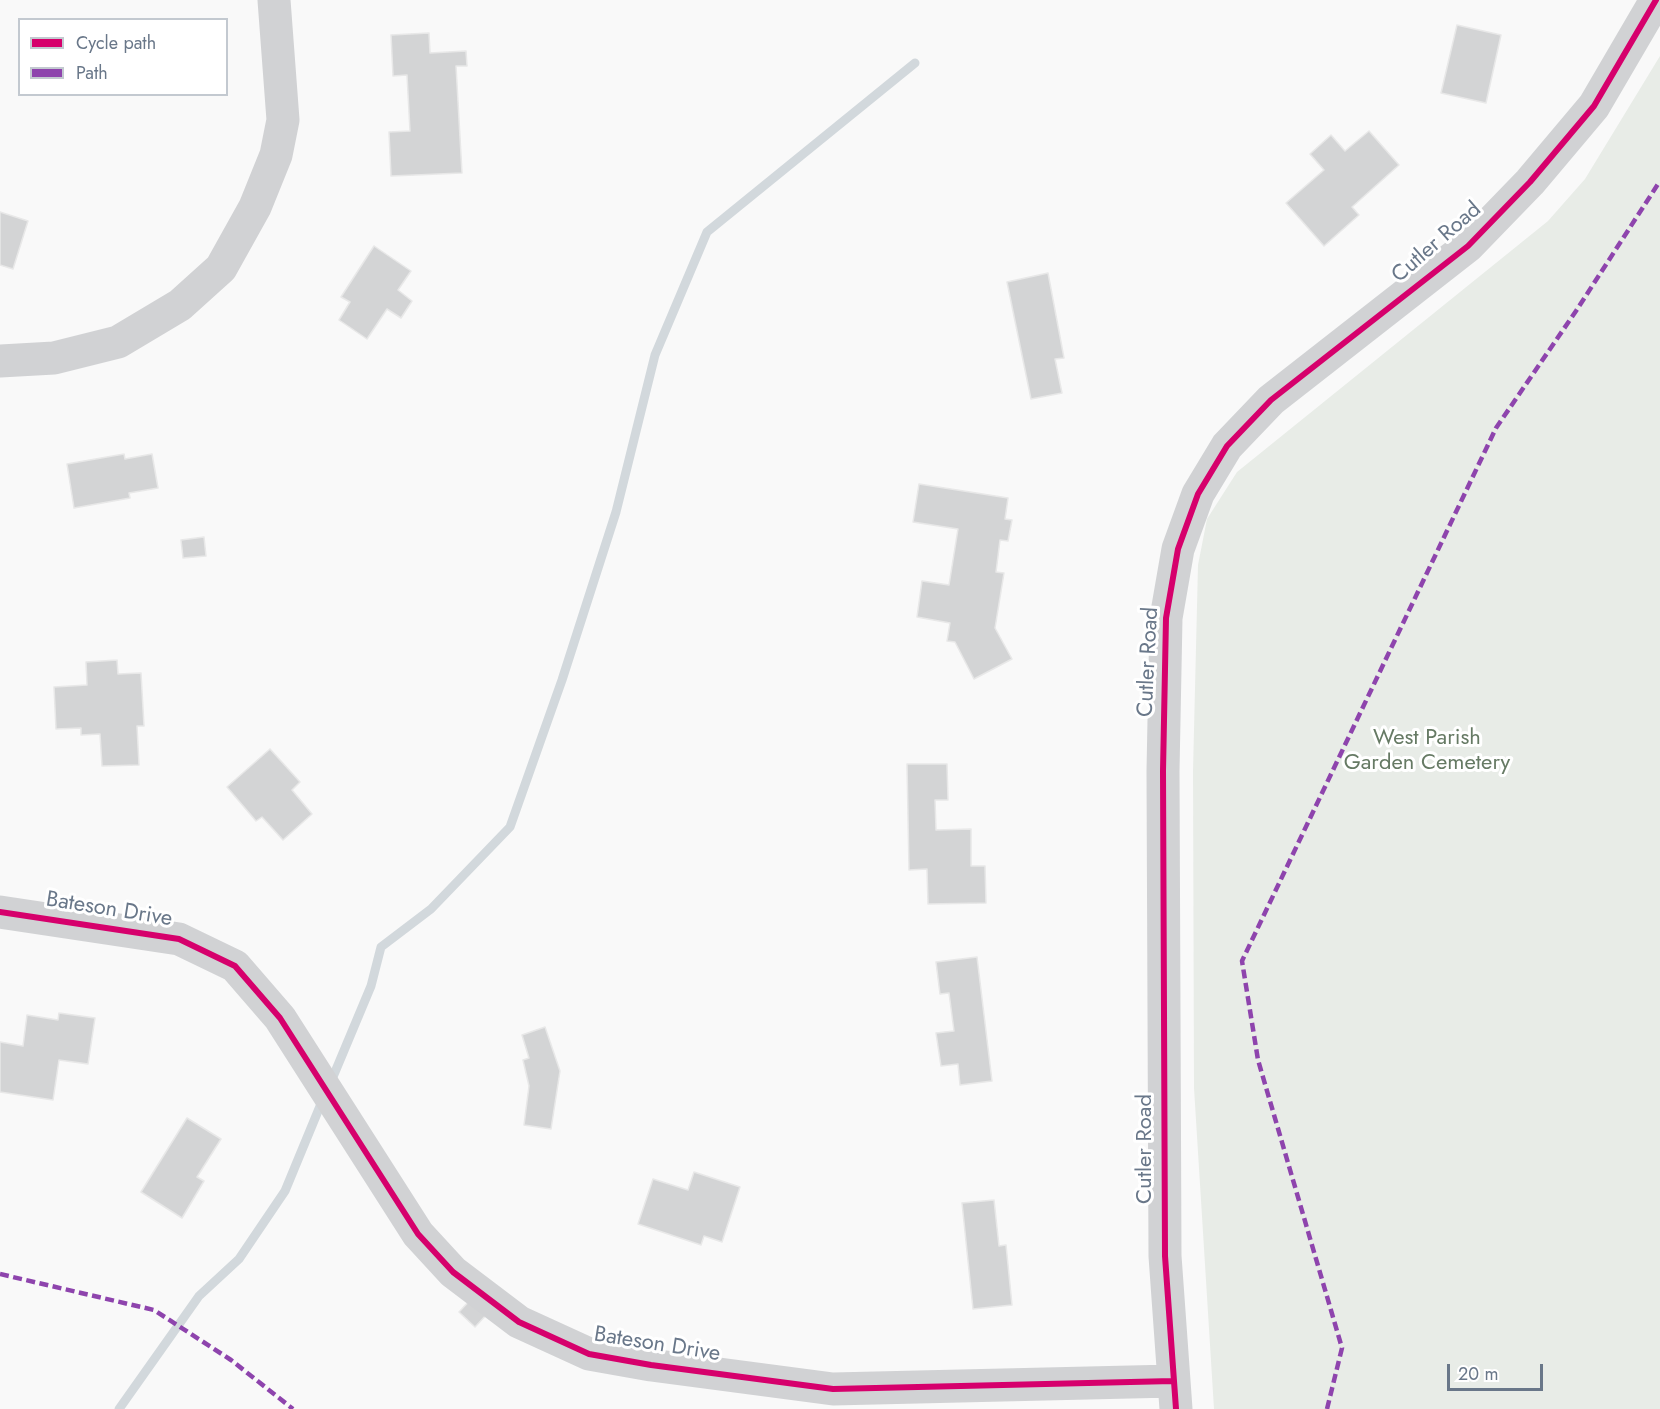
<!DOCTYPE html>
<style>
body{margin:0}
#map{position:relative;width:1660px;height:1409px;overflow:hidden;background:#f9f9f9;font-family:Jost,sans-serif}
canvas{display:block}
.legend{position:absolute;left:18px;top:18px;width:210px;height:78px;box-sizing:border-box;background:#fff;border:2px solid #c3c9d0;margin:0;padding:8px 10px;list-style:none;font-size:18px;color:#697789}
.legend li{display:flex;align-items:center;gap:12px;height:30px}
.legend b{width:30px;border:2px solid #c3c9d0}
.scale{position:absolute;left:1447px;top:1364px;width:96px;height:27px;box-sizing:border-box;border:3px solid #697789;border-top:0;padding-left:8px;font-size:18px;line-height:21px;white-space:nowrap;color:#697789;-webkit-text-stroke:4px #fff;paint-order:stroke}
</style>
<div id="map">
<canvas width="1660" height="1409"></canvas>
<ul class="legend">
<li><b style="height:8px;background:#d6006c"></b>Cycle path</li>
<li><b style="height:8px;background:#8e44ad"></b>Path</li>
</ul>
<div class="scale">20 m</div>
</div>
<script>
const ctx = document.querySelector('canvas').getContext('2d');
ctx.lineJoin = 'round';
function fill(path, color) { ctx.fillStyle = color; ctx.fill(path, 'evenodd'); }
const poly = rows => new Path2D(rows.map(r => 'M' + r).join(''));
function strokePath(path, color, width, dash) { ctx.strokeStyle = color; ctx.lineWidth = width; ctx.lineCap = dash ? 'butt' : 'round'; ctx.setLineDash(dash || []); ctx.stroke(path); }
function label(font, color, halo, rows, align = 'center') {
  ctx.font = font + ' Jost,sans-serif'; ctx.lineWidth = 6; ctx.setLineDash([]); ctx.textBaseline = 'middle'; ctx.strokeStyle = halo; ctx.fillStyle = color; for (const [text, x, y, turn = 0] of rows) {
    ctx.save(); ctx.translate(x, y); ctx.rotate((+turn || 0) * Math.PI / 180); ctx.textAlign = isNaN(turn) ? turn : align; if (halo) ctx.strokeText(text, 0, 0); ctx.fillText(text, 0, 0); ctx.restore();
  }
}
const green = poly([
 [1660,56,1660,1409,1214,1409,1194,1088,1193,771,1198,565,1207,519,1237,472,1548,221,1585,179]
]);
const stream = poly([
 [330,1084,371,986,381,947,431,909,510,827,562,680,616,512,655,355,707,232,915,63],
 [119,1409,199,1296,239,1259,285,1191,323,1099]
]);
const building = poly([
 [1457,25,1501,35,1486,103,1441,93,1457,25],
 [429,33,430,53,466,51,467,66,456,66,462,173,391,176,389,132,410,131,407,75,393,76,391,35,429,33],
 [1369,131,1399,165,1352,207,1359,215,1324,246,1286,203,1324,170,1310,154,1331,135,1345,151,1369,131],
 [0,212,28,221,13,269,0,265,0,212],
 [374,246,411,271,398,290,412,301,401,318,387,309,367,339,339,320,350,302,341,297,374,246],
 [1048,273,1064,358,1055,359,1062,393,1031,399,1007,282,1048,273],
 [124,454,125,459,152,454,158,488,129,493,130,498,74,508,67,464,124,454],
 [919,484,1008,498,1005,519,1012,520,1008,541,1000,540,996,572,1004,573,995,628,1012,659,974,679,955,642,947,641,950,623,917,617,922,581,949,585,958,529,913,522,919,484],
 [204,537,206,556,183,558,181,540,204,537],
 [117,660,118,674,141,673,144,726,137,726,139,765,102,766,100,734,81,735,81,728,56,729,54,687,87,685,86,662,117,660],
 [270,749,300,782,292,790,312,814,283,840,262,817,256,821,227,787,270,749],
 [907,764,947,764,948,800,935,800,936,830,971,829,971,866,985,866,986,903,928,904,927,869,909,870,907,764],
 [977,957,992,1081,960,1085,958,1064,941,1066,936,1033,954,1031,949,993,940,994,936,962,977,957],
 [59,1013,95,1018,88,1064,59,1060,53,1100,0,1092,0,1042,23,1046,27,1015,58,1020,59,1013],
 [545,1027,560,1071,551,1129,524,1125,529,1086,523,1060,529,1058,522,1035,545,1027],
 [187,1118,221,1139,197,1177,204,1181,182,1218,141,1192,187,1118],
 [694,1172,740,1187,722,1242,704,1236,701,1245,638,1224,653,1179,688,1190,694,1172],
 [994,1200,999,1246,1006,1245,1012,1305,973,1309,962,1203,994,1200],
 [473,1297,489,1312,475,1327,459,1312,473,1297]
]);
const minor = poly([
 [0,361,54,358,118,342,180,305,221,268,255,207,276,155,283,120,274,0],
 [0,912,179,939,235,966,280,1018,418,1234,453,1272,519,1322,589,1354,651,1365,833,1389,1173,1381],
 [1176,1409,1165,1256,1163,771,1166,618,1178,549,1198,494,1227,446,1271,400,1468,246,1530,182,1594,106,1656,0]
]);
const quiet = poly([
 [0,1274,154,1310,231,1360,293,1409],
 [1327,1409,1342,1348,1258,1060,1242,961,1496,428,1576,311,1660,181]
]);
const cycleway = poly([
 [0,912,179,939,235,966,280,1018,418,1234,453,1272,519,1322,589,1354,651,1365,833,1389,1173,1381],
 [1176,1409,1165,1256,1163,771,1166,618,1178,549,1198,494,1227,446,1271,400,1468,246,1530,182,1594,106,1656,0]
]);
const streetNames = [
 ["Cutler Road",1437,243,-41],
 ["Cutler Road",1149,662,-87],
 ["Bateson Drive",109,910,9],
 ["Cutler Road",1146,1149,-90],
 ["Bateson Drive",657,1345,9]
];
const parkNames = [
 ["West Parish",1427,739],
 ["Garden Cemetery",1427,764]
];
fill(green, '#e8ece7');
strokePath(stream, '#d2d8dc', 9);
fill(building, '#d3d4d5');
strokePath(building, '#e8e8e8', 1.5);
strokePath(minor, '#d1d2d4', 33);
strokePath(quiet, '#8e44ad', 4.5, [9, 4.5]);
strokePath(cycleway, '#d6006c', 6);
label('22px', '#697789', '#fff', streetNames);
label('22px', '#667a64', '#fff', parkNames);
</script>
